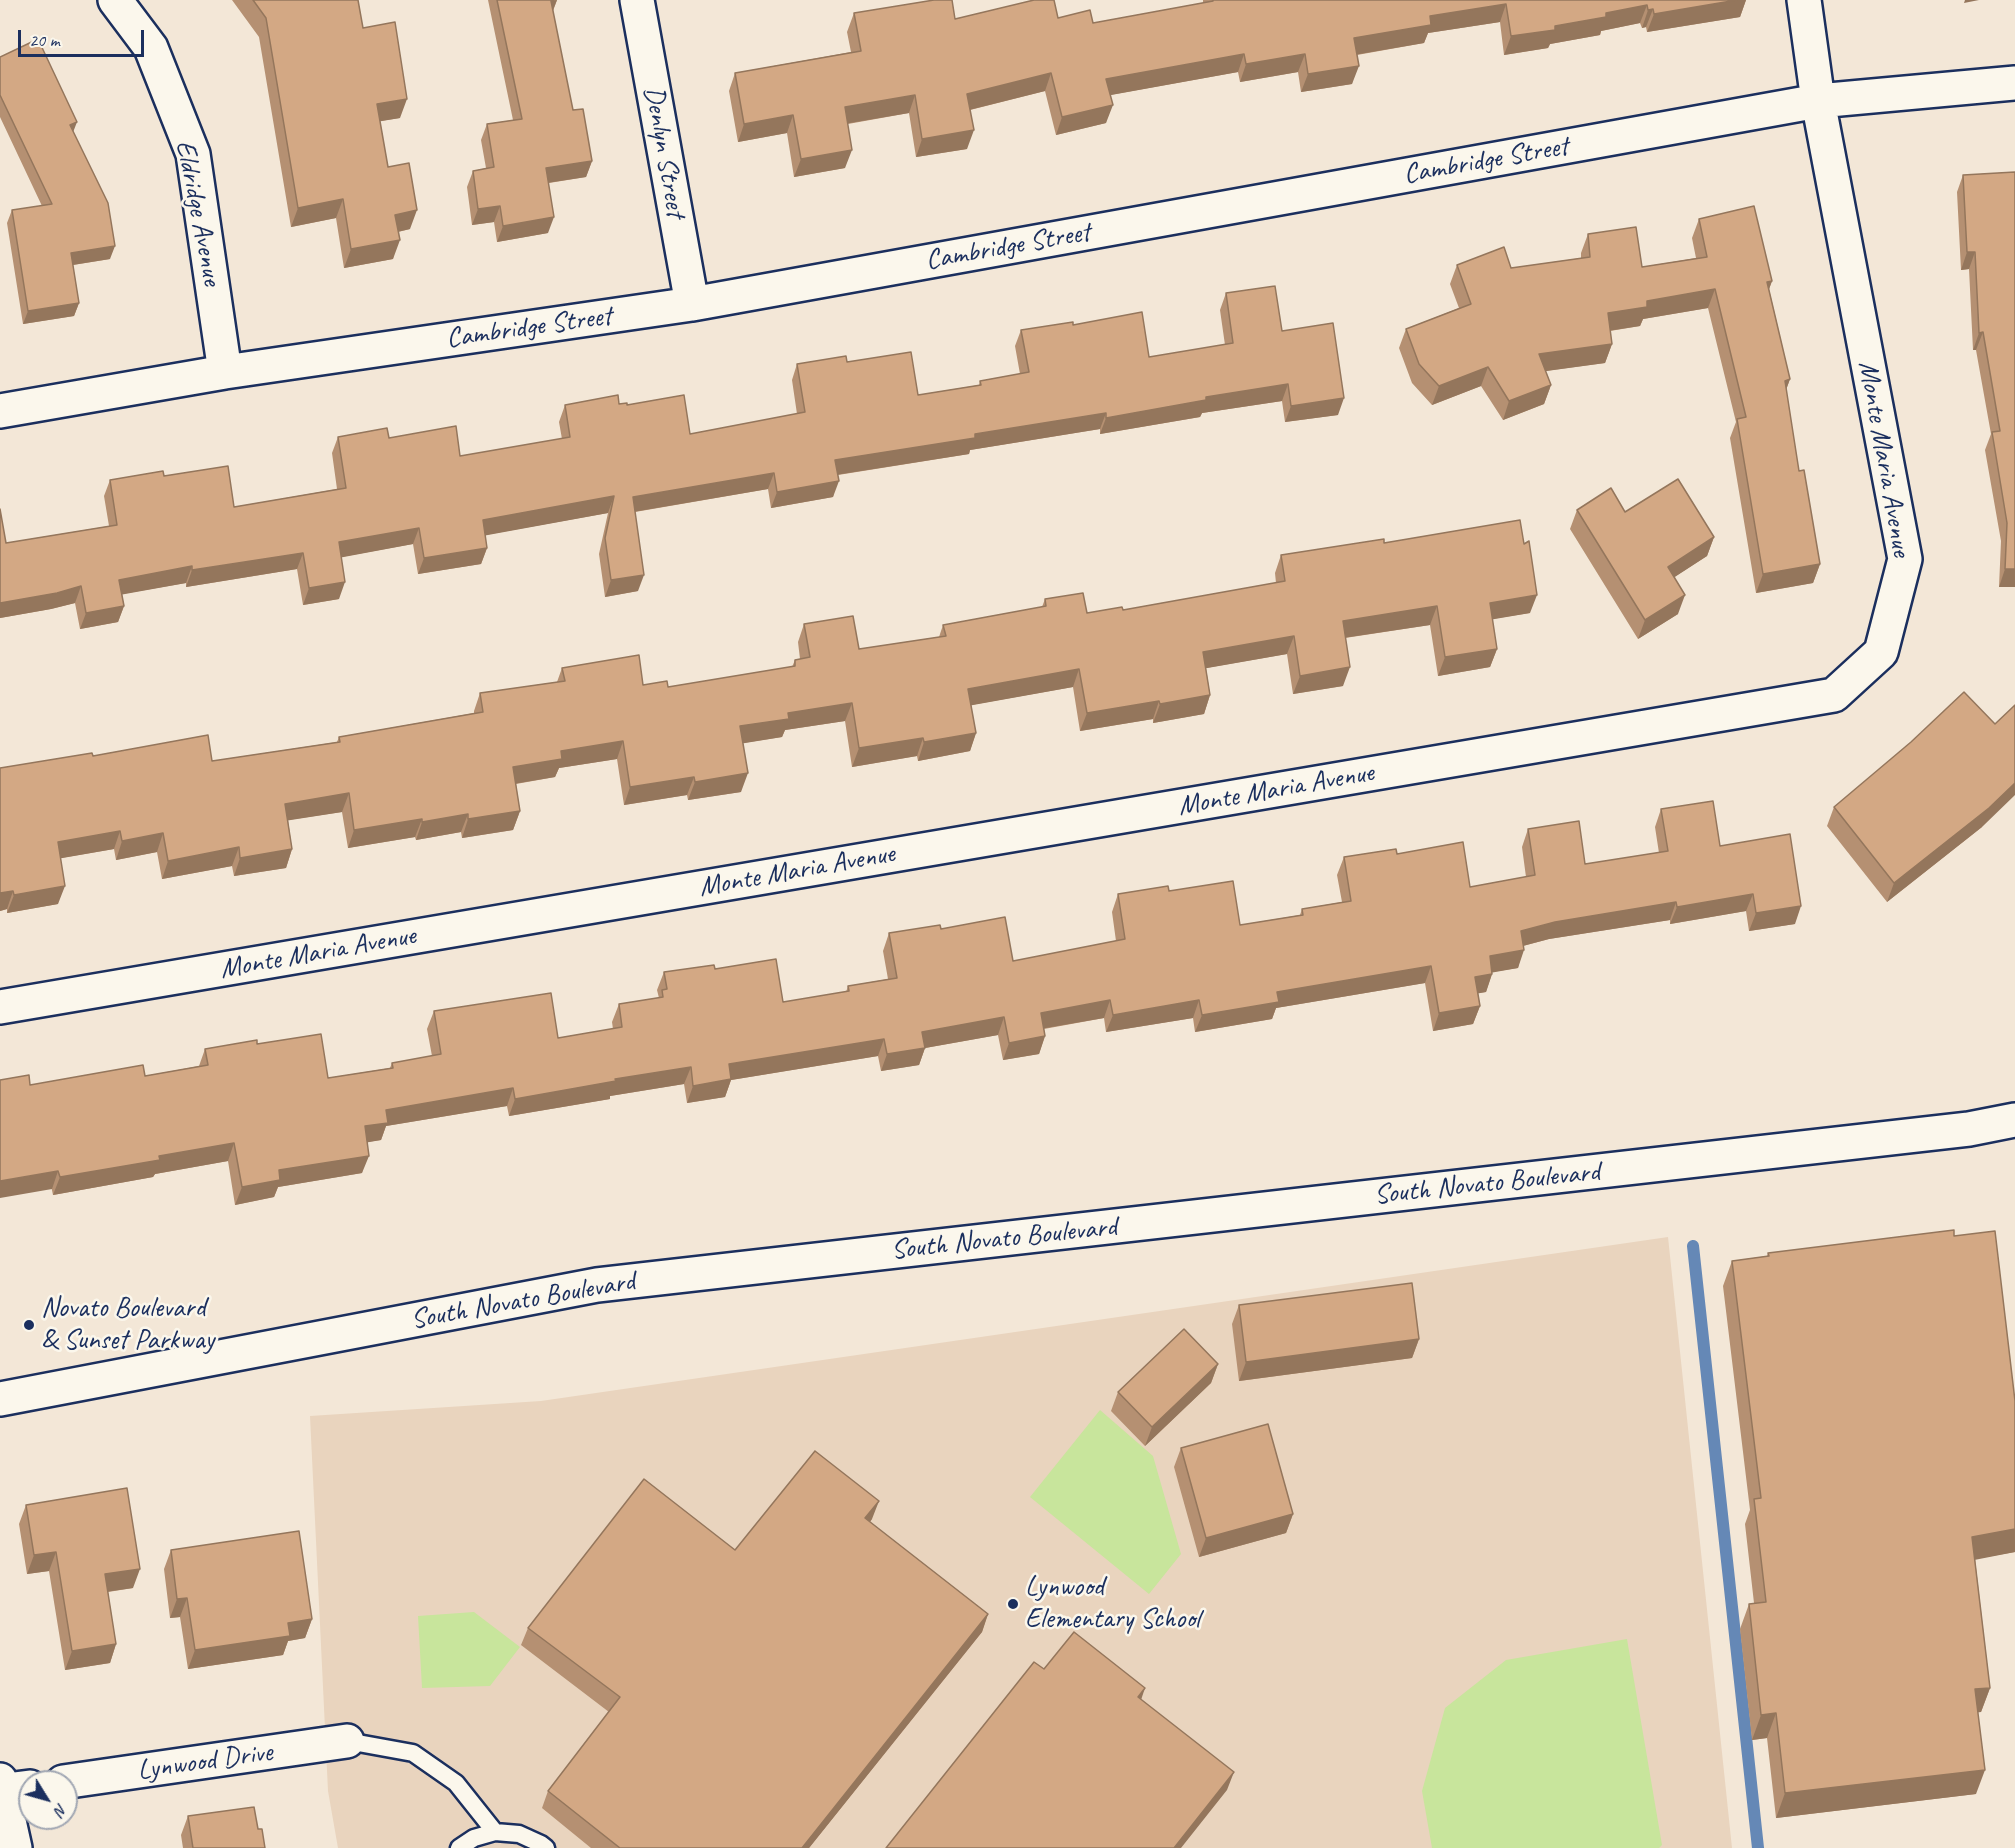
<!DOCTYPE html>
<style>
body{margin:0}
#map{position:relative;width:2015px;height:1848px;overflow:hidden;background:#f3e7d7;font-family:Caveat,sans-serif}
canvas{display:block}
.north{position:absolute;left:18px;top:1770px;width:60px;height:60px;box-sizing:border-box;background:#fbf7ec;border:2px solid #a1a7b3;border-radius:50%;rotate:127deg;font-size:16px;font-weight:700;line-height:24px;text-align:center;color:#1b2f5e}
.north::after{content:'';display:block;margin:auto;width:21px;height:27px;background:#1b2f5e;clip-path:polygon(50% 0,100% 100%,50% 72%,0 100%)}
.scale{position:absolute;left:18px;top:30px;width:126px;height:27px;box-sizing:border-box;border:3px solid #1b2f5e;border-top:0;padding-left:8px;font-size:18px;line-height:21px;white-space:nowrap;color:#1b2f5e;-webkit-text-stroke:4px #fbf7ec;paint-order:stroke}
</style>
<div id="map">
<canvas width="2015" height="1848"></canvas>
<div class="north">N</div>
<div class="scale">20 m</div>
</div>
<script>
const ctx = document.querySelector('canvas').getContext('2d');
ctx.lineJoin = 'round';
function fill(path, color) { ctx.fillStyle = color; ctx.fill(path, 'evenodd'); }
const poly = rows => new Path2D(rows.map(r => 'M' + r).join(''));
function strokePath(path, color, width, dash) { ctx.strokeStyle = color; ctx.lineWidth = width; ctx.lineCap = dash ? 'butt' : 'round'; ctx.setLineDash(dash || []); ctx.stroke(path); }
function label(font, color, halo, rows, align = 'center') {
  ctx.font = font + ' Caveat,sans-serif'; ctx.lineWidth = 5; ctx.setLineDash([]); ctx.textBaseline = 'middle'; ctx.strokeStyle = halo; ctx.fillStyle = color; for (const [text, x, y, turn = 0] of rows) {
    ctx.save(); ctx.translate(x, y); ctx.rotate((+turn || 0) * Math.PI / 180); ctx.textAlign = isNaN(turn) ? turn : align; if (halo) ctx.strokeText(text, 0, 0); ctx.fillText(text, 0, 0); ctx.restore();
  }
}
const built = poly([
 [1668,1237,1732,1848,338,1848,328,1791,310,1416,541,1401]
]);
const green = poly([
 [1100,1410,1153,1456,1181,1554,1149,1594,1030,1497],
 [474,1612,520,1647,490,1686,422,1688,418,1616],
 [1627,1639,1662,1845,1659,1848,1432,1848,1422,1791,1445,1708,1506,1660]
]);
const stream = poly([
 [1693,1246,1758,1848]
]);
const lane = poly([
 [347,1741,413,1753,456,1783,495,1832],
 [459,1848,474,1838,495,1832,519,1834,541,1844,546,1848]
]);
const street = poly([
 [115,0,151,48,193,154,225,372],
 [637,0,692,304],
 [0,411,225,372,692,304,1818,101,2015,83],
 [0,1007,1834,695,1881,652,1905,559,1818,101,1804,0],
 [0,1780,15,1848],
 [63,1782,347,1741],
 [0,1791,30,1787]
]);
const secondary = poly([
 [0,1399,597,1285,1969,1129,2015,1120]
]);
const wall = poly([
 [232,0,358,0,363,28,400,118,380,121,388,167,410,229,398,232,393,259,344,268,336,218,291,227,259,37],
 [488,0,557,0,553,11,573,110,592,161,586,177,549,183,548,233,497,242,494,222,472,225,467,187,473,171,486,168,481,140,487,124,513,120],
 [1203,0,1746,0,1740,17,1647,32,1646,27,1642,28,1640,23,1601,31,1600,35,1550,44,1548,48,1504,55,1500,22,1428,33,1424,43,1357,55,1352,84,1301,92,1298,72,1240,82,1238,72,1110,95,1106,123,1056,135,1045,91,970,110,967,149,916,157,909,113,848,124,845,168,794,177,787,133,738,142,729,91,735,73,851,52,847,32,854,13,955,19,1058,18,1093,23,1203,3],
 [0,57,73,132,110,259,73,265,79,303,74,316,23,324,7,223,12,210,42,206,0,117],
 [2015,172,2015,587,1999,587,2001,541,1985,450,1991,434,1976,350,1973,350,1969,269,1961,270,1957,192,1963,175],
 [1699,219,1772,281,1769,289,1790,379,1786,390,1799,471,1820,564,1813,583,1756,593,1730,438,1736,422,1708,308,1643,319,1640,326,1610,331,1612,344,1605,363,1545,371,1551,385,1544,404,1503,420,1481,386,1432,405,1412,383,1399,348,1406,329,1459,308,1450,284,1457,265,1511,268,1581,258,1581,253,1588,234,1642,267,1696,258,1692,238],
 [1226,293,1282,331,1338,415,1285,422,1282,401,1202,413,1200,417,1100,434,1100,429,970,450,969,454,838,475,833,497,771,508,768,489,635,512,638,591,605,597,599,554,608,513,485,535,487,548,481,564,418,574,413,544,341,557,339,599,303,605,297,569,186,587,186,583,122,594,124,606,118,622,80,629,75,603,51,609,0,618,0,509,6,543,109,526,104,496,110,480,164,476,234,507,337,489,332,453,338,437,389,438,460,456,562,439,559,422,565,405,627,405,690,434,797,414,792,380,797,364,847,362,918,395,979,385,980,381,1020,374,1015,346,1021,330,1073,325,1149,357,1225,345,1220,310],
 [1577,510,1625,512,1714,537,1707,556,1674,577,1678,614,1638,639,1570,529],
 [1384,543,1530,613,1492,619,1497,649,1490,667,1438,676,1430,625,1345,638,1343,686,1293,694,1287,654,1206,668,1210,695,1204,714,1153,723,1153,719,1080,731,1073,687,971,705,976,733,970,751,918,761,917,756,852,767,845,721,785,730,782,737,743,743,741,792,688,800,687,795,624,805,617,759,559,768,555,777,516,784,520,811,513,830,462,838,461,832,416,840,415,837,348,848,342,812,288,820,292,849,286,868,234,876,232,866,162,879,157,852,116,860,114,849,61,858,58,904,7,913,7,909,0,911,0,768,93,756,212,761,337,742,339,737,474,713,474,711,480,693,557,682,562,668,643,685,668,687,792,667,795,660,800,659,798,642,804,624,859,649,939,637,943,625,1042,607,1045,599,1087,613,1123,610,1276,583,1275,573,1281,555],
 [1834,807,1982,827,1887,902,1827,826],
 [1661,809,1720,846,1795,924,1749,931,1746,911,1670,924,1670,920,1549,939,1523,946,1518,968,1492,972,1492,974,1486,992,1478,993,1480,1006,1473,1024,1433,1031,1425,983,1276,1008,1272,1019,1195,1032,1193,1018,1106,1032,1104,1018,1044,1029,1045,1036,1039,1054,1003,1060,998,1035,925,1048,919,1065,881,1071,878,1056,731,1080,725,1097,687,1103,684,1084,610,1096,610,1099,509,1116,507,1106,386,1126,381,1140,367,1142,362,1173,278,1187,274,1197,235,1205,228,1161,155,1174,153,1177,53,1195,30,1085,145,1076,199,1066,205,1049,257,1044,328,1078,390,1068,392,1063,432,1056,427,1029,434,1011,558,1038,613,1029,612,1022,619,1004,659,998,657,990,664,972,715,969,783,1002,846,992,848,986,888,979,883,951,889,933,941,929,1013,961,1116,941,1112,912,1118,894,1169,891,1240,925,1300,915,1302,909,1342,902,1337,875,1344,857,1397,854,1470,887,1526,877,1522,847,1528,829,1585,864,1659,853,1655,827],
 [1954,1236,2015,1401,2015,1552,1975,1559,1990,1688,1981,1712,1978,1712,1976,1794,1776,1818,1767,1738,1752,1740,1740,1629,1749,1604,1754,1603,1745,1524,1750,1510,1723,1286,1732,1261,1767,1256,1768,1253],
 [1239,1305,1419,1339,1412,1358,1239,1381,1232,1324],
 [1218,1364,1211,1383,1145,1446,1111,1411,1118,1392],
 [1181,1448,1293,1514,1286,1533,1199,1557,1174,1467],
 [26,1505,133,1588,108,1592,116,1644,110,1663,65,1670,49,1571,27,1574,19,1524],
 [872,1519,870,1522,988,1614,982,1632,809,1848,591,1848,542,1808,548,1791,609,1712,521,1645,528,1628,735,1550],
 [171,1550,312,1619,305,1638,288,1641,283,1655,188,1669,180,1617,170,1618,164,1569],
 [188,1816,258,1829,265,1848,183,1848,181,1835]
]);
const shadedWall = poly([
 [557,0,551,15,551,1],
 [1737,0,1746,0,1740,17,1647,32,1654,14],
 [1965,0,1979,0,1964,3],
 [1506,4,1500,22,1428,33,1424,43,1348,56,1354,38,1430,16],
 [1647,5,1640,23,1601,31,1600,35,1550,44,1548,48,1504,55,1511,36,1606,13],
 [1653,9,1646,27,1642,28,1648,10],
 [1244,54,1238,72,1100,97,1106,79],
 [1305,54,1298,72,1240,82,1246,64],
 [1359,66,1352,84,1301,92,1308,74],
 [1051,73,1045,91,961,112,967,94],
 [915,95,909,113,838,125,845,107],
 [407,99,400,118,370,123,377,104],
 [1113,105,1106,123,1056,135,1062,117],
 [793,115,787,133,738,142,744,124],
 [77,122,72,135,70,125],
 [974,130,967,149,916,157,922,139],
 [852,150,845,168,794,177,801,159],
 [592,161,586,177,540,184,546,168],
 [343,199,336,218,291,227,298,208],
 [500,206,494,222,472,225,478,209],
 [417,210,410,229,388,234,395,215],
 [554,217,548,233,497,242,503,226],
 [400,240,393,259,344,268,351,249],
 [115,246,110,259,66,266,71,253],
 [1967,252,1975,252,1969,269,1961,270],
 [1772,281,1765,300,1767,282],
 [1715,289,1708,308,1643,319,1640,326,1601,332,1608,313,1647,301],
 [79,303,74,316,23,324,28,311],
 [1983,332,1976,350,1973,350,1979,333],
 [1612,344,1605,363,1532,373,1539,354],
 [1488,367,1481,386,1432,405,1439,386],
 [1790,379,1783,398,1785,381],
 [1288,384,1282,401,1202,413,1200,417,1100,434,1106,418,1206,397],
 [1551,385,1544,404,1503,420,1509,401],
 [1344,398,1338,415,1285,422,1291,406],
 [1106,413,1100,429,970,450,969,454,829,476,835,460,975,434],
 [774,473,768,489,627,513,633,497],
 [839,481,833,497,771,508,777,492],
 [614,496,608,513,477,537,483,520],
 [419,528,413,544,333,559,339,542],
 [1714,537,1707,556,1661,586,1668,567],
 [487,548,481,564,418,574,424,558],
 [303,553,297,569,186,587,192,570],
 [1820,564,1813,583,1756,593,1763,574],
 [192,566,186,583,114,596,119,580],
 [2005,569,2015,569,2015,587,1999,587],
 [644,575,638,591,605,597,611,580],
 [345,582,339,599,303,605,309,588],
 [81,586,75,603,51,609,0,618,0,603],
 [1537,595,1530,613,1483,621,1490,603],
 [1685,595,1678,614,1638,639,1645,620],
 [124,606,118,622,80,629,86,613],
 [1437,606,1430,625,1336,639,1343,621],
 [1294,636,1287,654,1196,670,1203,652],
 [1497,649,1490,667,1438,676,1445,657],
 [1350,667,1343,686,1293,694,1300,676],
 [1079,669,1073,687,962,707,968,689],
 [1210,695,1204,714,1153,723,1160,704],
 [1159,701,1153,719,1080,731,1087,713],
 [852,703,845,721,785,730,782,737,733,745,740,726,788,713],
 [976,733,970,751,918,761,924,742],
 [923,738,917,756,852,767,859,748],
 [623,741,617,759,559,768,555,777,507,785,513,767,561,751],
 [748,773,741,792,688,800,695,782],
 [694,777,687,795,624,805,630,787],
 [2015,783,2015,795,1982,827,1887,902,1894,883],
 [349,793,342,812,278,822,285,804],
 [520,811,513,830,462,838,468,819],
 [468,814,461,832,416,840,422,822],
 [422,819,415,837,348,848,354,830],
 [120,831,114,849,51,860,58,842],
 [163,833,157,852,116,860,122,841],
 [239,847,232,866,162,879,168,861],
 [292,849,286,868,234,876,240,858],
 [65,886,58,904,7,913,14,895],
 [13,891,7,909,0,911,0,893],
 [1753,894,1746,911,1670,924,1677,907],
 [1676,902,1670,920,1549,939,1515,948,1521,931,1555,922],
 [1801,906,1795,924,1749,931,1756,913],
 [1524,950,1518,968,1484,974,1490,956],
 [1431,966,1425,983,1276,1008,1272,1019,1195,1032,1202,1015,1277,992],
 [1492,974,1486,992,1469,995,1475,977],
 [1110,1000,1104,1018,1034,1030,1041,1013],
 [1199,1000,1193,1018,1106,1032,1113,1015],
 [1480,1006,1473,1024,1433,1031,1439,1013],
 [1004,1017,998,1035,925,1048,919,1065,881,1071,887,1054,922,1032],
 [1045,1036,1039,1054,1003,1060,1009,1043],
 [884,1039,878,1056,731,1080,725,1097,687,1103,693,1086,729,1064],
 [691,1067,684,1084,610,1096,610,1099,509,1116,515,1099,615,1079],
 [513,1088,507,1106,386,1126,381,1140,358,1144,365,1126,386,1110],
 [234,1143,228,1161,155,1174,153,1177,53,1195,60,1177,159,1156],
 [369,1156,362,1173,278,1187,274,1197,235,1205,242,1187,279,1170],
 [58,1171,52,1189,0,1198,0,1181],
 [1419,1339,1412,1358,1239,1381,1246,1362],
 [1218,1364,1211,1383,1145,1446,1152,1427],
 [879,1501,872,1519,859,1536,865,1518],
 [1293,1514,1286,1533,1199,1557,1206,1538],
 [2015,1529,2015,1552,1964,1562,1972,1537],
 [56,1552,49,1571,27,1574,34,1555],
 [140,1569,133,1588,98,1593,105,1574],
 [187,1598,180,1617,170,1618,177,1599],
 [988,1614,982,1632,809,1848,802,1848],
 [312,1619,305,1638,288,1641,283,1655,188,1669,195,1650,288,1623],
 [116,1644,110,1663,65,1670,72,1651],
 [1145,1688,1139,1706,1138,1697],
 [1990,1688,1981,1712,1966,1714,1975,1689],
 [1776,1713,1767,1738,1752,1740,1761,1715],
 [1985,1770,1976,1794,1776,1818,1785,1793],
 [1234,1772,1227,1790,1181,1848,1174,1848]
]);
const building = poly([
 [253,0,358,0,363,28,395,22,407,99,377,104,388,167,409,163,417,210,395,215,400,240,351,249,343,199,298,208,266,18,253,0],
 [497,0,554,0,551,1,573,110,583,109,592,161,546,168,554,217,503,226,500,206,478,209,473,171,494,167,487,124,522,119,497,0],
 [934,0,952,0,955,19,1034,0,1054,0,1058,18,1090,10,1093,23,1213,1,1213,0,1737,0,1654,14,1653,9,1648,10,1647,5,1606,13,1606,17,1555,26,1555,30,1511,36,1506,4,1430,16,1431,25,1354,38,1359,66,1308,74,1305,54,1246,64,1244,54,1106,79,1113,105,1062,117,1051,73,967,94,974,130,922,139,915,95,845,107,852,150,801,159,793,115,744,124,735,73,861,51,854,13,934,0],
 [38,39,77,122,70,125,108,203,115,246,71,253,79,303,28,311,12,210,52,204,0,95,0,57,38,39],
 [2015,172,2015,569,2005,569,2007,523,1992,432,2000,431,1983,332,1979,333,1975,252,1967,252,1963,175,2015,172],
 [1754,206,1772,281,1767,282,1790,379,1785,381,1799,471,1804,470,1820,564,1763,574,1737,419,1746,417,1715,289,1647,301,1647,307,1608,313,1612,344,1539,354,1551,385,1509,401,1488,367,1439,386,1419,364,1406,329,1471,304,1457,265,1504,247,1511,268,1590,257,1588,234,1636,227,1642,267,1707,257,1699,219,1754,206],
 [1275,286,1282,331,1333,323,1344,398,1291,406,1288,384,1206,397,1206,400,1106,418,1106,413,975,434,975,438,835,460,839,481,777,492,774,473,633,497,644,575,611,580,605,538,614,496,483,520,487,548,424,558,419,528,339,542,345,582,309,588,303,553,192,570,192,566,119,580,124,606,86,613,81,586,57,593,0,603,0,509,6,543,117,525,110,480,163,471,164,476,228,466,234,507,346,488,338,437,387,428,389,438,456,426,460,456,570,437,565,405,618,395,619,404,627,403,627,405,684,395,690,434,805,412,797,364,846,356,847,362,911,352,918,395,981,385,980,381,1029,372,1021,330,1073,322,1073,325,1142,312,1149,357,1233,343,1226,293,1275,286],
 [1678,479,1714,537,1668,567,1685,595,1645,620,1577,510,1611,488,1625,512,1678,479],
 [1520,520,1524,544,1529,541,1537,595,1490,603,1497,649,1445,657,1437,606,1343,621,1350,667,1300,676,1294,636,1203,652,1210,695,1160,704,1159,701,1087,713,1079,669,968,689,976,733,924,742,923,738,859,748,852,703,788,713,789,719,740,726,748,773,695,782,694,777,630,787,623,741,561,751,562,759,513,767,520,811,468,819,468,814,422,822,422,819,354,830,349,793,285,804,292,849,240,858,239,847,168,861,163,833,122,841,120,831,58,842,65,886,14,895,13,891,0,893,0,768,92,753,93,756,208,735,212,761,340,742,339,737,483,712,480,693,565,681,562,668,639,655,643,685,667,681,668,687,795,666,795,660,810,657,804,624,853,616,859,649,946,636,943,625,1046,606,1045,599,1083,593,1087,613,1122,607,1123,610,1285,581,1281,555,1384,539,1384,543,1520,520],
 [1964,692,1995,724,2015,705,2015,783,1989,808,1894,883,1834,807,1911,742,1964,692],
 [1713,801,1720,846,1790,834,1801,906,1756,913,1753,894,1677,907,1676,902,1555,922,1521,931,1524,950,1490,956,1492,974,1475,977,1480,1006,1439,1013,1431,966,1277,992,1279,1002,1202,1015,1199,1000,1113,1015,1110,1000,1041,1013,1045,1036,1009,1043,1004,1017,922,1032,925,1048,887,1054,884,1039,729,1064,731,1079,693,1086,691,1067,615,1079,616,1081,515,1099,513,1088,386,1110,388,1123,365,1126,369,1156,279,1170,280,1180,242,1187,234,1143,159,1156,160,1160,60,1177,58,1171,0,1181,0,1080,29,1075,30,1085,143,1065,145,1076,208,1065,205,1049,257,1040,257,1044,321,1034,328,1078,393,1068,392,1063,441,1054,434,1011,551,993,558,1038,622,1027,619,1004,663,997,662,990,667,989,664,972,714,965,715,969,776,959,783,1002,849,991,848,986,897,978,889,933,940,925,941,929,1005,917,1013,961,1125,939,1118,894,1168,886,1169,891,1233,881,1240,925,1303,915,1302,909,1351,901,1344,857,1396,849,1397,854,1463,842,1470,887,1535,875,1528,829,1579,821,1585,864,1668,851,1661,809,1713,801],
 [1954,1230,1954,1236,1995,1231,2015,1401,2015,1529,1972,1537,1990,1688,1975,1689,1985,1770,1785,1793,1776,1713,1761,1715,1749,1604,1766,1602,1754,1499,1761,1498,1732,1261,1769,1256,1768,1253,1954,1230],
 [1412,1283,1419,1339,1246,1362,1239,1305,1412,1283],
 [1184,1329,1218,1364,1152,1427,1118,1392,1184,1329],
 [1268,1424,1293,1514,1206,1538,1181,1448,1268,1424],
 [815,1451,879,1501,865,1518,988,1614,802,1848,620,1848,548,1791,620,1697,528,1628,644,1479,735,1550,815,1451],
 [127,1488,140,1569,105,1574,116,1644,72,1651,56,1552,34,1555,26,1505,127,1488],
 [299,1531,312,1619,288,1623,290,1636,195,1650,187,1598,177,1599,171,1550,299,1531],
 [1074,1632,1145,1688,1138,1697,1234,1772,1174,1848,886,1848,1034,1662,1044,1669,1074,1632],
 [254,1807,258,1829,262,1829,265,1848,193,1848,188,1816,254,1807]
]);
const markers = [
 [29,1325,6,"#1b2f5e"],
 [1013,1604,6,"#1b2f5e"]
];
const streetNames = [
 ["Denlyn Street",664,152,80],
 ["Cambridge Street",1486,161,-10],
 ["Eldridge Avenue",198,213,79],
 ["Cambridge Street",1008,247,-10],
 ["Cambridge Street",529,328,-8],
 ["Monte Maria Avenue",1884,459,80],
 ["Monte Maria Avenue",1276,790,-10],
 ["Monte Maria Avenue",797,871,-10],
 ["Monte Maria Avenue",318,953,-10],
 ["South Novato Boulevard",1487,1184,-6],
 ["South Novato Boulevard",1004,1239,-6],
 ["South Novato Boulevard",523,1301,-10],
 ["Lynwood Drive",205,1762,-8]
];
const poiNames = [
 ["Novato Boulevard",41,1309],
 ["& Sunset Parkway",41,1341],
 ["Lynwood",1025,1588],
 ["Elementary School",1025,1620]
];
fill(built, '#e9d4be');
fill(green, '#c8e59c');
strokePath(stream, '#6588b6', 12);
strokePath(lane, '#1b2f5e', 21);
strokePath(street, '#1b2f5e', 38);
strokePath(secondary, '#1b2f5e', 38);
strokePath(lane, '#fbf7ec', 16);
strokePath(street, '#fbf7ec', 33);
strokePath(secondary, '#fbf7ec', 33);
fill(wall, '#b59072');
fill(shadedWall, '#94765c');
fill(building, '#d3a884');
strokePath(building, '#94765c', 1.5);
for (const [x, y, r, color] of markers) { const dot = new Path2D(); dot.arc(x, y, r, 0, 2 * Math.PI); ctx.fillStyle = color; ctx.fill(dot); strokePath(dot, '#fbf7ec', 2); }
label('28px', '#1b2f5e', '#fbf7ec', streetNames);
label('28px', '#1b2f5e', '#fbf7ec', poiNames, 'left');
</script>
